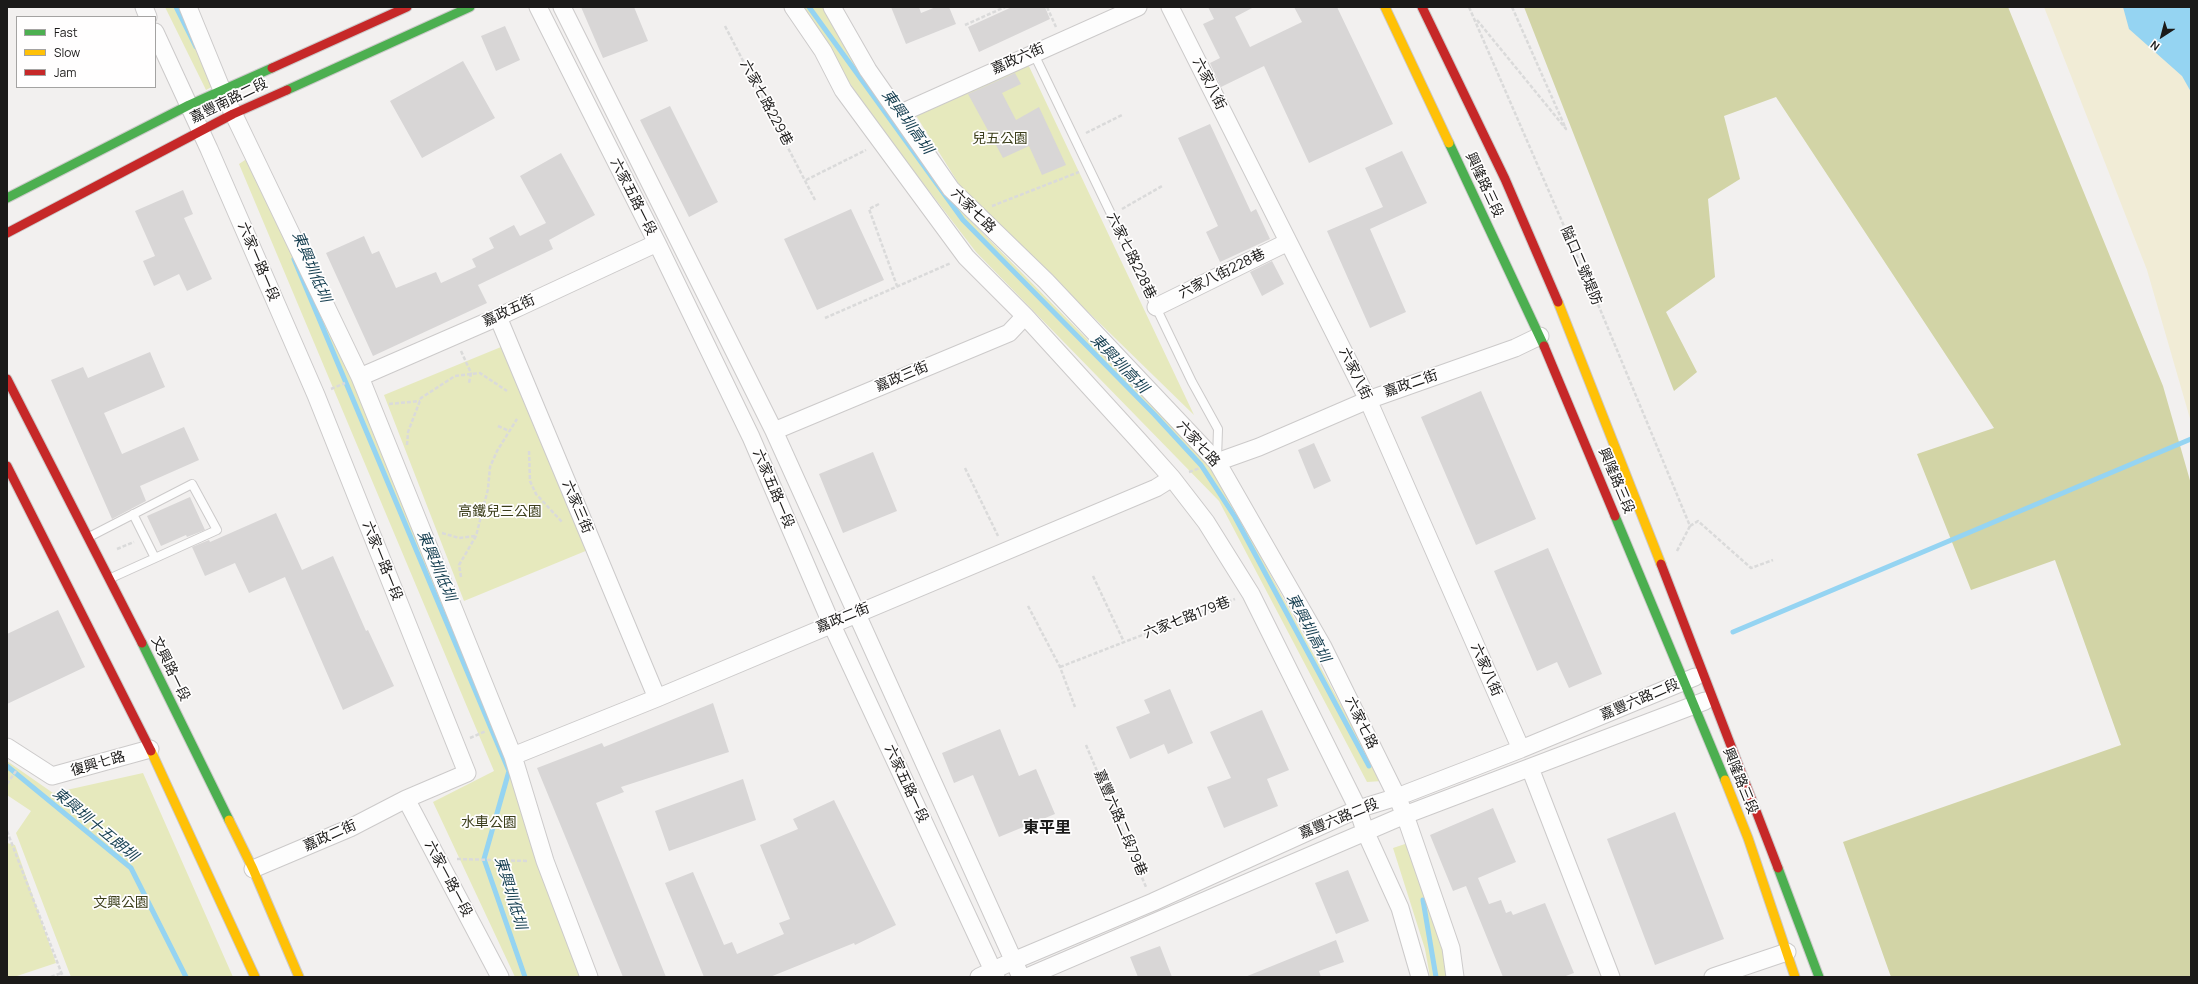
<!DOCTYPE html>
<meta charset="utf-8">
<style>
body{margin:0}
#map{position:relative;width:2198px;height:984px;overflow:hidden;background:#f2f0ef;font-family:Manrope,sans-serif}
canvas{display:block}
.frame{position:absolute;inset:0;border:8px solid #1b1a19;pointer-events:none}
.legend{position:absolute;left:16px;top:16px;width:140px;height:72px;box-sizing:border-box;background:#fffefe;border:1px solid #a4a3a2;margin:0;padding:5px 7px;list-style:none;font-size:12px;color:#1b1a19}
.legend li{display:flex;align-items:center;gap:8px;height:20px}
.legend b{width:20px;border:1px solid #a4a3a2}
.north{position:absolute;left:2142px;top:16px;width:40px;height:40px;-webkit-text-stroke:3px #fffefe;paint-order:stroke;rotate:216deg;font-size:11px;font-weight:700;line-height:16px;text-align:center;color:#1b1a19}
.north::after{content:'';display:block;margin:auto;width:14px;height:18px;background:#1b1a19;clip-path:polygon(50% 0,100% 100%,50% 72%,0 100%)}
</style>
<div id="map">
<canvas width="2198" height="984"></canvas>
<div class="frame"></div>
<ul class="legend">
<li><b style="height:5px;background:#4caf50"></b>Fast</li>
<li><b style="height:5px;background:#ffc107"></b>Slow</li>
<li><b style="height:5px;background:#c62828"></b>Jam</li>
</ul>
<div class="north">N</div>
</div>
<script>
const ctx = document.querySelector('canvas').getContext('2d');
ctx.lineJoin = 'round';
function fill(path, color) { ctx.fillStyle = color; ctx.fill(path, 'evenodd'); }
const poly = rows => new Path2D(rows.map(r => 'M' + r).join(''));
function strokePath(path, color, width, dash) { ctx.strokeStyle = color; ctx.lineWidth = width; ctx.lineCap = dash ? 'butt' : 'round'; ctx.setLineDash(dash || []); ctx.stroke(path); }
function label(font, color, halo, rows, align = 'center') {
  ctx.font = font + ' Manrope,"Noto Sans TC",sans-serif'; ctx.lineWidth = 3.5; ctx.setLineDash([]); ctx.textBaseline = 'middle'; ctx.strokeStyle = halo; ctx.fillStyle = color; for (const [text, x, y, turn = 0] of rows) {
    ctx.save(); ctx.translate(x, y); ctx.rotate((+turn || 0) * Math.PI / 180); ctx.textAlign = isNaN(turn) ? turn : align; if (halo) ctx.strokeText(text, 0, 0); ctx.fillText(text, 0, 0); ctx.restore();
  }
}
const green = poly([
 [165,7,188,7,223,81,206,90],
 [800,7,824,7,874,89,966,216,1202,456,1221,483,1382,781,1367,782,1219,501,976,252,870,114],
 [1026,60,1194,415,962,189,915,114],
 [257,152,513,760,583,977,515,977,433,802,494,771,239,164],
 [501,347,588,550,464,601,384,395],
 [7,761,53,793,143,773,233,977,71,977,16,833,31,811,7,795],
 [7,843,15,845,56,963,14,977,7,977],
 [1408,843,1445,949,1449,977,1430,977,1425,949,1393,848]
]);
const forest = poly([
 [1524,7,2008,7,2163,386,2191,484,2191,977,1891,977,1843,842,2121,745,2055,560,1971,590,1917,454,1994,428,1776,97,1724,116,1740,179,1708,199,1715,277,1666,312,1697,372,1674,391]
]);
const sand = poly([
 [2044,7,2191,7,2191,422,2147,270]
]);
const water = poly([
 [2123,7,2191,7,2191,92,2182,76,2129,29]
]);
const stream = poly([
 [176,7,196,47],
 [809,7,963,220,1154,414,1201,465,1235,517,1369,766],
 [294,259,509,771,484,859,525,977],
 [1733,632,2191,439],
 [7,766,131,868,186,977],
 [1423,900,1436,977]
]);
const building = poly([
 [581,7,634,7,648,41,603,58],
 [891,7,919,7,921,13,936,7,949,7,956,24,906,44],
 [1012,7,1045,7,1050,19,979,52,968,27],
 [1208,7,1254,7,1235,17,1250,47,1302,22,1294,7,1337,7,1393,124,1309,163,1264,66,1221,87,1210,63,1220,58,1203,24,1214,19],
 [505,26,520,60,496,71,481,36],
 [463,61,495,118,422,158,390,101],
 [1015,73,1021,84,1002,93,1016,120,1039,107,1066,165,1042,175,1029,146,1003,158,968,94],
 [670,106,718,202,689,217,640,120],
 [1210,124,1251,212,1256,209,1270,239,1220,262,1206,232,1218,226,1178,138],
 [1402,151,1427,203,1370,229,1406,312,1370,328,1327,231,1383,207,1365,168],
 [561,153,595,215,549,240,553,249,478,285,487,303,373,356,326,253,364,236,372,254,379,251,396,288,436,272,441,283,476,267,472,259,494,248,489,238,514,225,520,236,546,223,520,176],
 [183,190,193,214,184,218,212,279,187,291,179,274,154,286,143,261,155,256,135,211],
 [851,209,884,280,817,310,784,239],
 [1272,261,1284,284,1262,296,1250,272],
 [150,352,165,387,104,413,122,454,184,427,199,460,140,486,146,501,112,519,51,380,83,367,88,378],
 [1481,391,1536,519,1476,545,1421,417],
 [1314,443,1331,481,1314,489,1298,450],
 [873,452,897,511,843,533,819,474],
 [190,497,205,530,187,537,186,535,161,546,147,516],
 [276,513,302,570,333,556,366,631,368,630,394,686,343,710,285,577,249,593,235,563,205,576,192,547,209,540,210,542],
 [1548,548,1602,674,1569,688,1557,662,1537,671,1494,571],
 [58,610,85,667,7,704,7,634],
 [1170,689,1193,743,1168,754,1164,744,1130,759,1116,727,1150,713,1144,700],
 [713,703,729,752,621,787,624,792,596,803,666,977,623,977,537,768,602,743,604,747],
 [1262,710,1289,770,1267,779,1278,806,1224,828,1207,787,1231,778,1210,732],
 [1000,729,1019,776,1036,769,1055,814,999,837,973,775,954,783,942,753],
 [743,779,756,820,669,851,655,811],
 [834,800,896,925,855,945,854,943,770,977,704,977,665,883,693,872,724,945,732,942,737,954,784,934,779,923,790,919,760,845,798,829,793,819],
 [1493,808,1516,862,1478,878,1489,904,1501,900,1506,913,1511,911,1513,915,1545,903,1574,973,1563,977,1503,977,1466,886,1453,891,1430,835],
 [1675,812,1724,939,1655,965,1607,839],
 [1348,870,1369,921,1336,934,1315,883],
 [1336,940,1344,962,1319,971,1321,977,1245,977],
 [1160,946,1172,977,1138,977,1130,957]
]);
const path = poly([
 [1047,7,1056,27],
 [1469,7,1600,309,1690,526],
 [1477,20,1566,129,1512,7],
 [965,25,1005,7],
 [725,26,815,200],
 [1086,133,1122,115],
 [806,180,866,150],
 [879,204,869,209,897,286],
 [992,206,1079,172],
 [1122,209,1162,186],
 [825,318,951,263],
 [461,351,471,373,469,383],
 [331,389,345,383],
 [389,404,420,401],
 [498,426,509,431],
 [407,445,408,432,421,398,455,376,480,373,507,391],
 [529,451,530,481,536,494,562,522],
 [965,468,998,536],
 [1189,472,1200,468],
 [1690,526,1698,521,1751,568,1773,560],
 [442,533,459,538,476,536],
 [117,549,134,542],
 [1677,551,1690,526],
 [1093,576,1124,642],
 [461,577,459,565,476,536,488,489,490,467,497,451,517,419],
 [1028,606,1060,667,1075,707],
 [1060,667,1235,599],
 [470,738,486,731],
 [1086,745,1146,887],
 [7,784,16,771],
 [7,831,63,977],
 [457,859,528,861],
 [51,977,61,973]
]);
const lane = poly([
 [1033,52,1192,382,1218,429,1217,459],
 [133,514,155,558],
 [89,537,192,484,217,530,111,578]
]);
const street = poly([
 [144,7,148,17],
 [188,7,222,90,360,377,513,756,545,861,589,977],
 [538,7,657,243,751,437,831,623,996,977],
 [562,7,774,431,1021,977],
 [793,7,823,51,843,90,966,257,1025,316,1139,441,1172,478,1206,522,1251,594,1358,809,1365,831,1400,908,1420,977],
 [832,7,868,70,951,189,1046,281,1217,462,1323,647,1397,797,1405,815,1451,948,1455,977],
 [1170,7,1368,400,1521,749],
 [155,32,209,149,316,395,467,773,406,799,500,977],
 [899,114,1138,7],
 [1156,307,1288,242],
 [498,317,657,698],
 [360,377,498,317,657,243],
 [774,431,1009,333,1025,316],
 [1217,462,1259,447,1368,400,1515,348,1540,336],
 [7,747,52,776,150,749],
 [513,756,657,698,1156,488,1172,478],
 [1530,768,1611,977],
 [253,869,350,828,406,799],
 [979,977,1013,961,1153,902,1358,809,1397,797,1521,749,1695,677],
 [1027,977,1405,815,1705,701],
 [1713,977,1787,952]
]);
const fast = poly([
 [287,90,470,7],
 [1449,143,1544,346],
 [7,198,189,105,272,68],
 [1615,516,1725,780],
 [142,643,229,820],
 [1778,868,1819,977]
]);
const slow = poly([
 [1385,7,1449,143],
 [1558,302,1661,564],
 [151,751,255,977],
 [1725,780,1748,838,1795,977],
 [229,820,253,869,299,977]
]);
const jam = poly([
 [1422,7,1505,179,1558,302],
 [272,68,407,7],
 [7,233,233,114,287,90],
 [1544,346,1615,516],
 [7,379,142,643],
 [7,466,151,751],
 [1661,564,1778,868]
]);
const streetNames = [
 ["嘉政六街",1018,59,-24],
 ["六家八街",1209,84,63],
 ["嘉豐南路二段",229,101,-26],
 ["六家七路229巷",766,103,62],
 ["興隆路三段",1484,185,65],
 ["六家五路一段",633,197,63],
 ["六家七路",973,211,45],
 ["六家七路228巷",1131,256,64],
 ["六家一路一段",258,262,67],
 ["隘口二號堤防",1581,266,67],
 ["六家八街228巷",1222,274,-26],
 ["嘉政五街",509,311,-25],
 ["六家八街",1355,374,64],
 ["嘉政三街",902,377,-23],
 ["嘉政二街",1411,384,-19],
 ["六家七路",1198,444,48],
 ["興隆路三段",1616,481,67],
 ["六家五路一段",773,489,67],
 ["六家三街",577,507,67],
 ["六家一路一段",382,561,68],
 ["嘉政二街",843,618,-22],
 ["六家七路179巷",1187,618,-21],
 ["文興路一段",170,669,64],
 ["六家八街",1486,670,66],
 ["嘉豐六路二段",1640,700,-23],
 ["六家七路",1361,723,64],
 ["復興七路",98,764,-16],
 ["興隆路三段",1740,781,68],
 ["六家五路一段",906,784,65],
 ["嘉豐六路二段",1339,819,-22],
 ["嘉豐六路二段79巷",1120,823,67],
 ["嘉政二街",330,836,-24],
 ["六家一路一段",448,879,62]
];
const parkNames = [
 ["兒五公園",1000,139],
 ["高鐵兒三公園",500,512],
 ["水車公園",489,823],
 ["文興公園",121,903]
];
const waterNames = [
 ["東興圳高圳",907,122,54],
 ["東興圳低圳",311,267,67],
 ["東興圳高圳",1119,364,46],
 ["東興圳低圳",436,566,67],
 ["東興圳高圳",1308,628,62],
 ["東興圳十五朗圳",95,825,40],
 ["東興圳低圳",510,893,73]
];
const quarterNames = [
 ["東平里",1047,829]
];
fill(green, '#e6e9bd');
fill(forest, '#d2d4a6');
fill(sand, '#f1ecd6');
fill(water, '#95d4f2');
strokePath(stream, '#95d4f2', 5);
fill(building, '#d8d6d6');
strokePath(lane, '#cccaca', 10);
strokePath(street, '#cccaca', 19);
strokePath(fast, '#cccaca', 11);
strokePath(slow, '#cccaca', 11);
strokePath(jam, '#cccaca', 11);
strokePath(path, '#dadada', 2.5, [4, 2]);
strokePath(lane, '#fdfdfd', 8);
strokePath(street, '#fdfdfd', 17);
strokePath(fast, '#4caf50', 9);
strokePath(slow, '#ffc107', 9);
strokePath(jam, '#c62828', 9);
label('14px', '#1b1a19', '#fffefe', streetNames);
label('14px', '#3b3e1a', '#fffefe', parkNames);
label('italic 15px', '#163f51', '#fffefe', waterNames);
label('bold 16px', '#1b1a19', '#fffefe', quarterNames);
</script>
